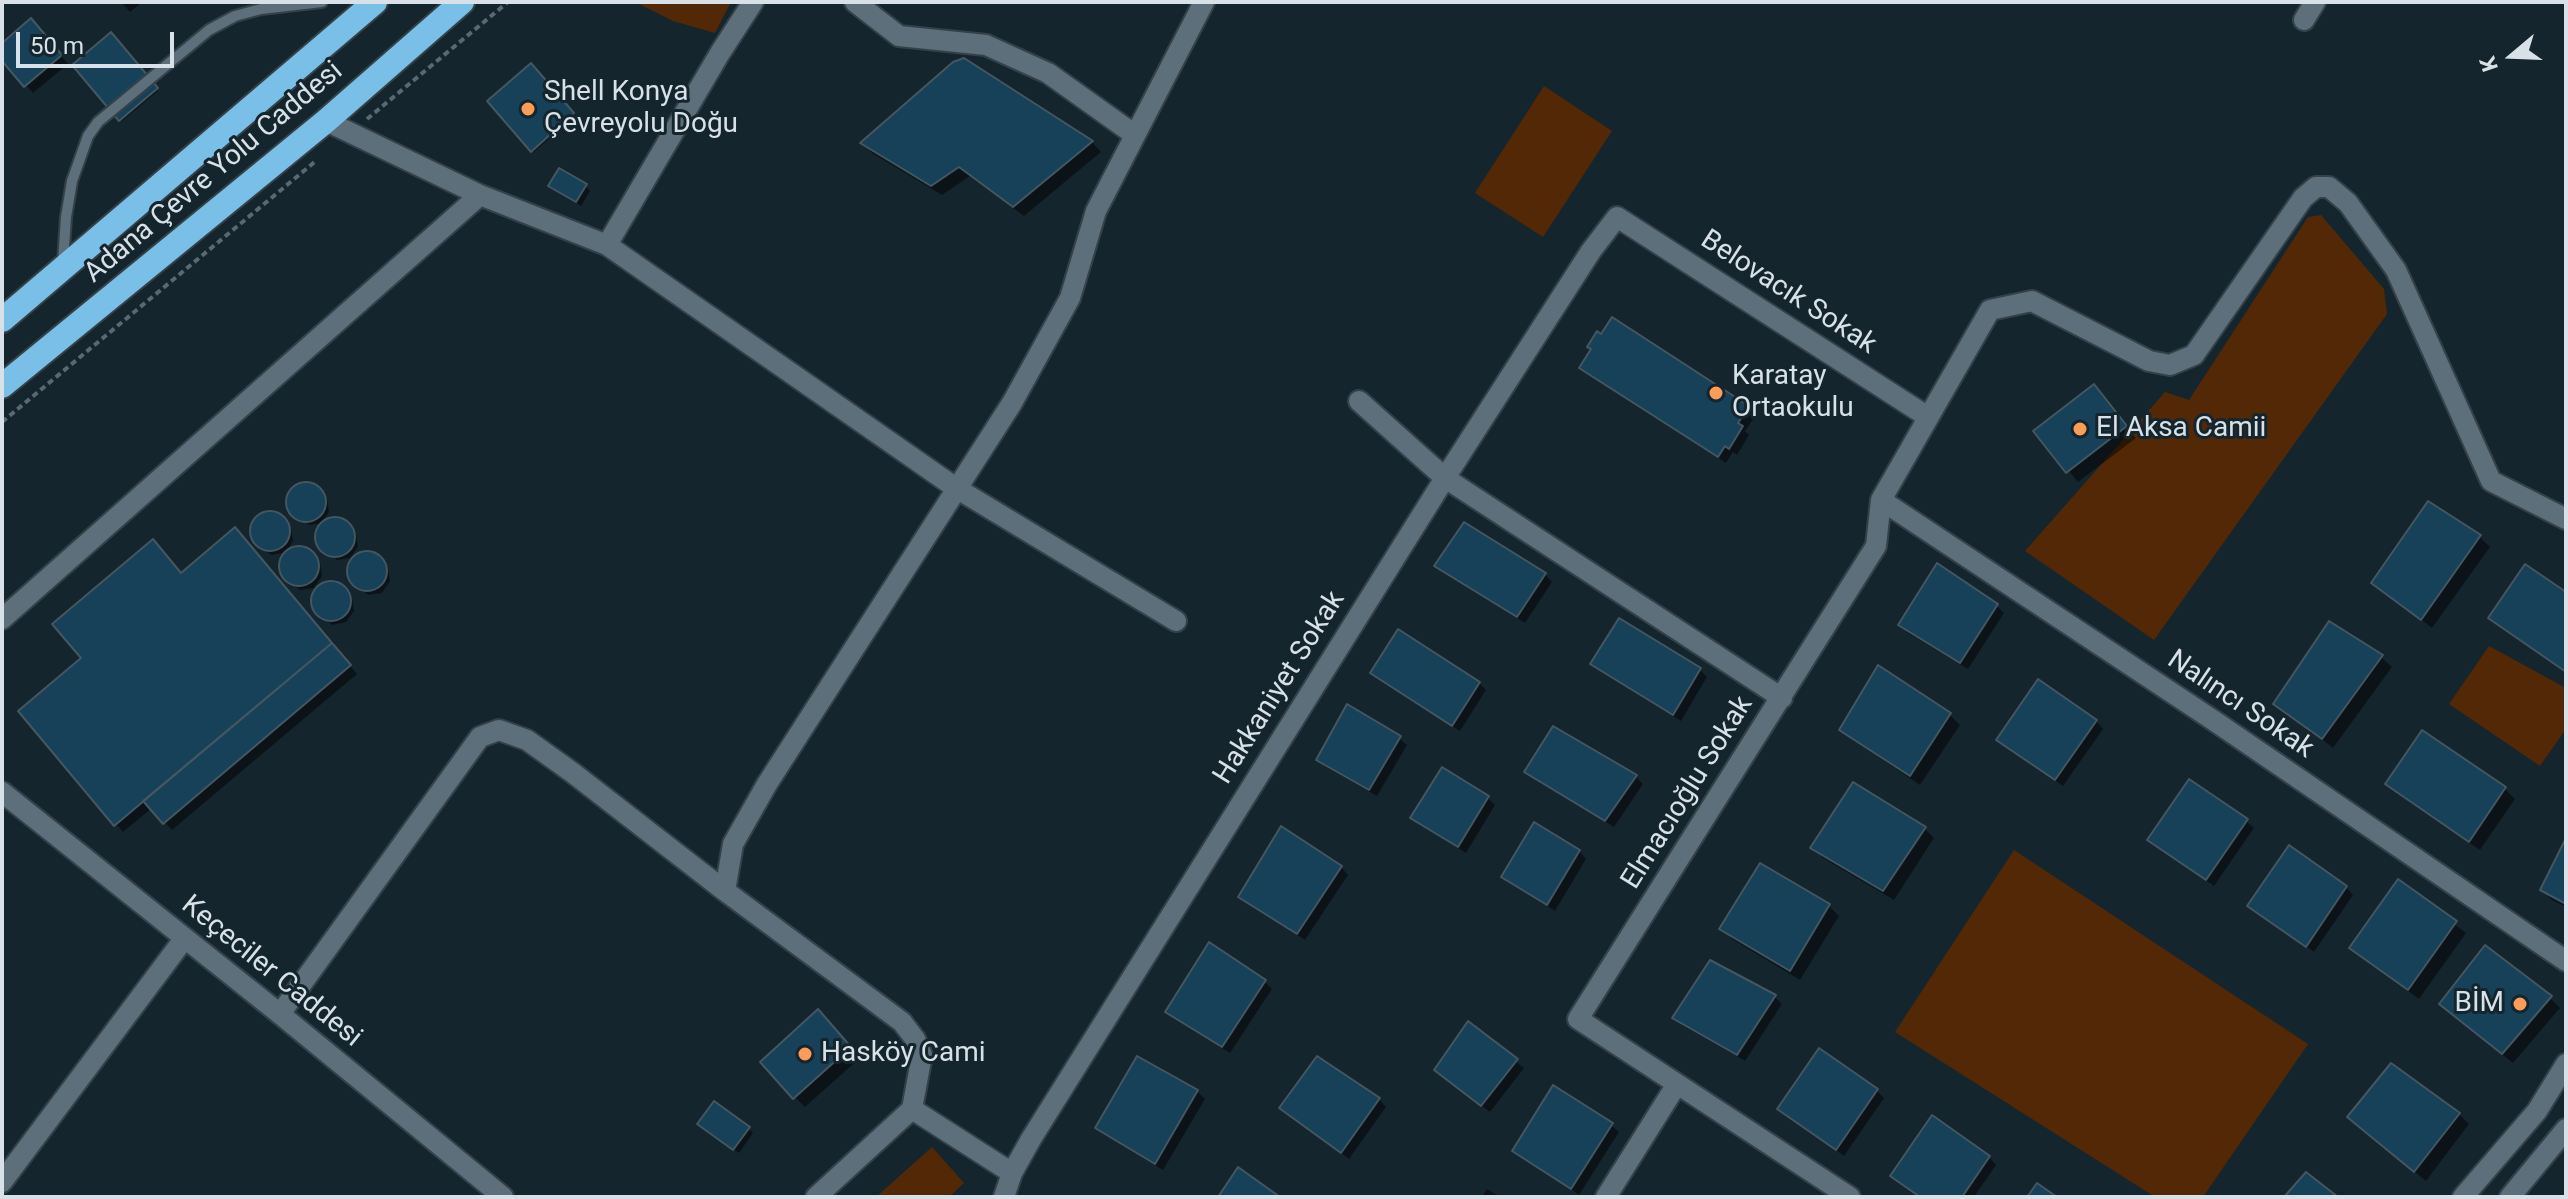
<!DOCTYPE html>
<meta charset="utf-8">
<style>
body{margin:0}
#map{position:relative;width:2568px;height:1199px;overflow:hidden;background:#15252e;font-family:Roboto,sans-serif}
canvas{display:block}
.frame{position:absolute;inset:0;border:4px solid #d7e1e7;pointer-events:none}
.north{position:absolute;left:2472px;top:16px;width:80px;height:80px;-webkit-text-stroke:6px #15252e;paint-order:stroke;rotate:251deg;font-size:22px;font-weight:700;line-height:32px;text-align:center;color:#d7e1e7}
.north::after{content:'';display:block;margin:auto;width:28px;height:36px;background:#d7e1e7;clip-path:polygon(50% 0,100% 100%,50% 72%,0 100%)}
.scale{position:absolute;left:16px;top:32px;width:158px;height:36px;box-sizing:border-box;border:4px solid #d7e1e7;border-top:0;padding-left:10px;font-size:24px;line-height:28px;white-space:nowrap;color:#d7e1e7;-webkit-text-stroke:6px #15252e;paint-order:stroke}
</style>
<div id="map">
<canvas width="2568" height="1199"></canvas>
<div class="frame"></div>
<div class="north">K</div>
<div class="scale">50 m</div>
</div>
<script>
const ctx = document.querySelector('canvas').getContext('2d');
ctx.lineJoin = 'round';
function fill(path, color) { ctx.fillStyle = color; ctx.fill(path, 'evenodd'); }
const poly = rows => new Path2D(rows.map(r => 'M' + r).join(''));
function strokePath(path, color, width, dash) { ctx.strokeStyle = color; ctx.lineWidth = width; ctx.lineCap = dash ? 'butt' : 'round'; ctx.setLineDash(dash || []); ctx.stroke(path); }
function label(font, color, halo, rows, align = 'center') {
  ctx.font = font + ' Roboto,sans-serif'; ctx.lineWidth = 6; ctx.setLineDash([]); ctx.textBaseline = 'middle'; ctx.strokeStyle = halo; ctx.fillStyle = color; for (const [text, x, y, turn = 0] of rows) {
    ctx.save(); ctx.translate(x, y); ctx.rotate((+turn || 0) * Math.PI / 180); ctx.textAlign = isNaN(turn) ? turn : align; if (halo) ctx.strokeText(text, 0, 0); ctx.fillText(text, 0, 0); ctx.restore();
  }
}
const green = poly([
 [635,2,731,2,715,33,673,21],
 [1544,86,1612,131,1543,237,1475,193],
 [2321,215,2384,289,2387,314,2154,640,2025,551,2165,392,2189,400,2308,217],
 [2489,646,2566,688,2566,729,2540,766,2449,704],
 [2014,850,2308,1044,2203,1197,2155,1197,1895,1032],
 [932,1147,964,1183,949,1197,876,1197]
]);
const shadow = poly([
 [121,2,142,2,130,12],
 [39,28,68,64,33,93,2,58,2,45],
 [111,35,158,91,122,121,75,65],
 [964,61,1092,142,1101,152,1024,216,970,176,942,195,872,153,863,143],
 [531,66,575,116,534,152,490,102],
 [586,186,590,191,581,206,556,190],
 [1582,368,1748,407,1756,415,1745,431,1749,435,1737,455,1733,452,1726,463,1589,375],
 [2094,386,2136,438,2078,482,2036,431],
 [310,484,327,498,329,512,322,522,339,519,356,533,358,547,350,558,337,560,319,546,317,533,324,523,309,525,290,511,288,497,296,486],
 [274,514,291,527,293,541,286,552,303,549,320,562,322,576,314,588,300,590,283,576,281,562,288,552,271,555,254,541,252,527,260,516],
 [243,537,357,674,172,830,152,808,123,832,20,711,182,575],
 [2480,537,2490,547,2432,628,2373,583],
 [371,554,388,567,390,581,382,593,368,595,352,581,349,567,357,556],
 [1437,566,1545,574,1552,582,1525,623,1444,573],
 [335,583,352,597,354,611,346,622,332,625,316,611,313,597,321,586],
 [2566,595,2566,673,2501,628,2491,618],
 [1997,606,2004,613,1968,669,1908,633,1900,625],
 [1620,621,1700,670,1707,677,1681,721,1600,671,1592,664],
 [2381,657,2392,667,2333,748,2275,703],
 [1879,668,1950,715,1960,725,1920,785,1852,739,1842,729],
 [1373,673,1479,683,1486,690,1460,731,1380,680],
 [2096,721,2103,729,2063,786,1999,740],
 [2422,732,2505,789,2515,799,2480,850,2398,794,2388,783],
 [1399,738,1407,745,1377,796,1326,767,1318,760],
 [1527,772,1636,777,1643,784,1614,827,1534,779],
 [1488,798,1495,805,1466,853,1420,825,1413,818],
 [2246,821,2254,828,2214,886,2150,840],
 [1924,828,1934,838,1894,900,1823,858,1813,848],
 [2566,842,2566,907,2552,900,2542,890],
 [1579,851,1586,859,1555,911,1511,884,1504,877],
 [1760,865,1829,906,1839,916,1800,980,1732,939,1722,929],
 [1341,867,1348,875,1305,940,1248,904,1241,897],
 [2398,882,2466,933,2419,999,2351,948],
 [2346,887,2353,895,2314,952,2250,906],
 [1265,982,1272,989,1230,1053,1175,1019,1167,1011],
 [1775,997,1782,1004,1745,1061,1682,1025,1675,1017],
 [2550,998,2560,1008,2513,1063,2451,1014],
 [827,1022,860,1058,805,1107,795,1097],
 [1469,1024,1524,1068,1490,1112,1436,1070],
 [1876,1090,1884,1098,1844,1156,1780,1109],
 [1197,1091,1205,1099,1163,1170,1105,1135,1097,1128],
 [1379,1099,1386,1107,1349,1159,1282,1108],
 [2459,1114,2469,1124,2426,1181,2360,1127],
 [1611,1125,1619,1132,1579,1195,1514,1150],
 [704,1128,749,1129,753,1133,739,1153],
 [1989,1157,1996,1165,1974,1197,1920,1197,1892,1176],
 [1487,1189,1500,1197,1482,1197]
]);
const building = poly([
 [31,18,62,55,24,87,2,61,2,43,31,18],
 [111,32,158,88,119,121,72,65,111,32],
 [964,58,1093,141,1013,207,959,167,931,186,860,143,953,62,964,58],
 [531,63,574,113,531,152,487,101,531,63],
 [559,168,587,184,576,202,548,186,559,168],
 [1612,317,1749,406,1738,423,1743,426,1729,449,1725,446,1718,457,1579,368,1591,349,1587,347,1597,331,1601,334,1612,317],
 [2094,384,2127,426,2066,473,2033,431,2094,384],
 '286 502a20 20 0 1 1 40 0a20 20 0 1 1-40 0Z',
 [2428,501,2481,535,2421,620,2371,583,2428,501],
 '250 531a20 20 0 1 1 40 0a20 20 0 1 1-40 0Z',
 '315 537a20 20 0 1 1 40 0a20 20 0 1 1-40 0Z',
 [1464,522,1546,573,1517,617,1434,566,1464,522],
 [235,527,332,643,114,826,18,711,81,658,52,624,153,539,181,573,235,527],
 '279 566a20 20 0 1 1 40 0a20 20 0 1 1-40 0Z',
 '347 571a20 20 0 1 1 40 0a20 20 0 1 1-40 0Z',
 [1937,563,1998,604,1960,663,1898,625,1937,563],
 [2525,564,2566,592,2566,672,2488,618,2525,564],
 '311 601a20 20 0 1 1 40 0a20 20 0 1 1-40 0Z',
 [1619,618,1701,668,1673,715,1590,664,1619,618],
 [2329,621,2383,655,2322,739,2273,704,2329,621],
 [1398,629,1480,682,1452,726,1370,673,1398,629],
 [332,643,351,665,163,824,143,801,332,643],
 [1878,665,1951,713,1910,776,1839,730,1878,665],
 [2038,679,2097,720,2055,780,1996,740,2038,679],
 [1347,704,1401,736,1369,790,1316,760,1347,704],
 [1553,726,1637,775,1605,821,1524,772,1553,726],
 [2422,730,2506,787,2469,842,2385,784,2422,730],
 [1442,767,1489,796,1458,847,1410,818,1442,767],
 [2189,779,2248,819,2206,880,2147,840,2189,779],
 [1853,782,1926,827,1883,891,1810,848,1853,782],
 [1534,822,1580,850,1547,905,1501,877,1534,822],
 [1281,826,1342,866,1297,934,1238,897,1281,826],
 [2566,838,2566,904,2540,890,2566,838],
 [2289,845,2347,886,2306,947,2247,906,2289,845],
 [1760,863,1830,904,1790,971,1719,929,1760,863],
 [2398,879,2457,921,2408,990,2349,948,2398,879],
 [1209,942,1266,980,1222,1047,1165,1012,1209,942],
 [2485,945,2552,996,2502,1054,2439,1004,2485,945],
 [1710,960,1776,995,1737,1055,1672,1018,1710,960],
 [818,1009,851,1047,793,1099,760,1062,818,1009],
 [1468,1021,1518,1059,1481,1106,1434,1070,1468,1021],
 [1819,1048,1878,1089,1836,1150,1777,1109,1819,1048],
 [1137,1056,1198,1090,1155,1164,1095,1128,1137,1056],
 [1317,1056,1380,1098,1341,1153,1279,1108,1317,1056],
 [2391,1063,2460,1113,2414,1172,2347,1117,2391,1063],
 [1553,1085,1613,1123,1571,1189,1512,1151,1553,1085],
 [714,1101,750,1127,733,1150,697,1124,714,1101],
 [1932,1115,1990,1156,1962,1197,1920,1197,1890,1176,1932,1115],
 [1238,1167,1280,1197,1218,1197,1238,1167],
 [2306,1172,2338,1197,2284,1197,2306,1172],
 [2037,1183,2057,1197,2027,1197,2037,1183]
]);
const path = poly([
 [367,119,508,2],
 [2,422,317,160]
]);
const lane = poly([
 [63,262,66,217,72,181,88,136,98,122,209,30,235,16,261,9,322,2]
]);
const street = poly([
 [855,2,899,36,986,45,1048,73,1135,135],
 [2304,20,2315,2],
 [326,121,480,195,607,245,956,488,1176,621],
 [607,245,720,53,753,2],
 [1359,401,1445,478,1782,698],
 [1881,500,2210,718,2566,961],
 [2,619,480,195],
 [280,1014,480,737,499,730,527,740,573,773,725,891],
 [912,1109,922,1055,915,1039,902,1022,725,891,733,844,767,784,1012,403,1070,298,1096,211,1204,2],
 [2,1182,184,939],
 [816,1197,912,1109,1012,1173],
 [1004,1197,1012,1173,1031,1139,1445,478,1591,251,1617,217,1928,417],
 [1606,1197,1677,1084],
 [1850,1197,1578,1019,1876,546,1881,500,1990,310,2032,301,2149,361,2170,365,2194,355,2303,198,2316,187,2329,187,2348,203,2396,270,2491,481,2566,519]
]);
const secondary = poly([
 [2,792,280,1014,503,1197],
 [2463,1197,2537,1111,2566,1064],
 [2510,1197,2566,1129]
]);
const highway = poly([
 [2,320,375,2],
 [2,386,326,121,462,2]
]);
const markers = [
 [528,109,8,"#fe9c58"],
 [1716,393,8,"#fe9c58"],
 [2080,429,8,"#fe9c58"],
 [2520,1004,8,"#fe9c58"],
 [805,1054,8,"#fe9c58"]
];
const poiNames = [
 ["Shell Konya",544,93],
 ["Çevreyolu Doğu",544,125],
 ["Karatay",1732,377],
 ["Ortaokulu",1732,409],
 ["El Aksa Camii",2096,429],
 ["BİM",2504,1004,"right"],
 ["Hasköy Cami",821,1054]
];
const streetNames = [
 ["Adana Çevre Yolu Caddesi",214,173,-40],
 ["Belovacık Sokak",1788,293,33],
 ["Hakkaniyet Sokak",1280,688,-58],
 ["Nalıncı Sokak",2240,705,34],
 ["Elmacıoğlu Sokak",1688,793,-58],
 ["Keçeciler Caddesi",271,972,39]
];
fill(green, '#522807');
fill(shadow, '#0007');
fill(building, '#164158');
strokePath(building, '#455661', 2);
strokePath(lane, '#354148', 14);
strokePath(street, '#354148', 24);
strokePath(secondary, '#354148', 24);
strokePath(highway, '#354148', 28);
strokePath(path, '#5a6870', 4, [6, 4]);
strokePath(lane, '#5d6f7a', 10);
strokePath(street, '#5d6f7a', 20);
strokePath(secondary, '#5d6f7a', 20);
strokePath(highway, '#79bfe8', 24);
for (const [x, y, r, color] of markers) { const dot = new Path2D(); dot.arc(x, y, r, 0, 2 * Math.PI); ctx.fillStyle = color; ctx.fill(dot); strokePath(dot, '#15252e', 3); }
label('28px', '#d7e1e7', '#15252e', poiNames, 'left');
label('28px', '#d7e1e7', '#15252e', streetNames);
</script>
